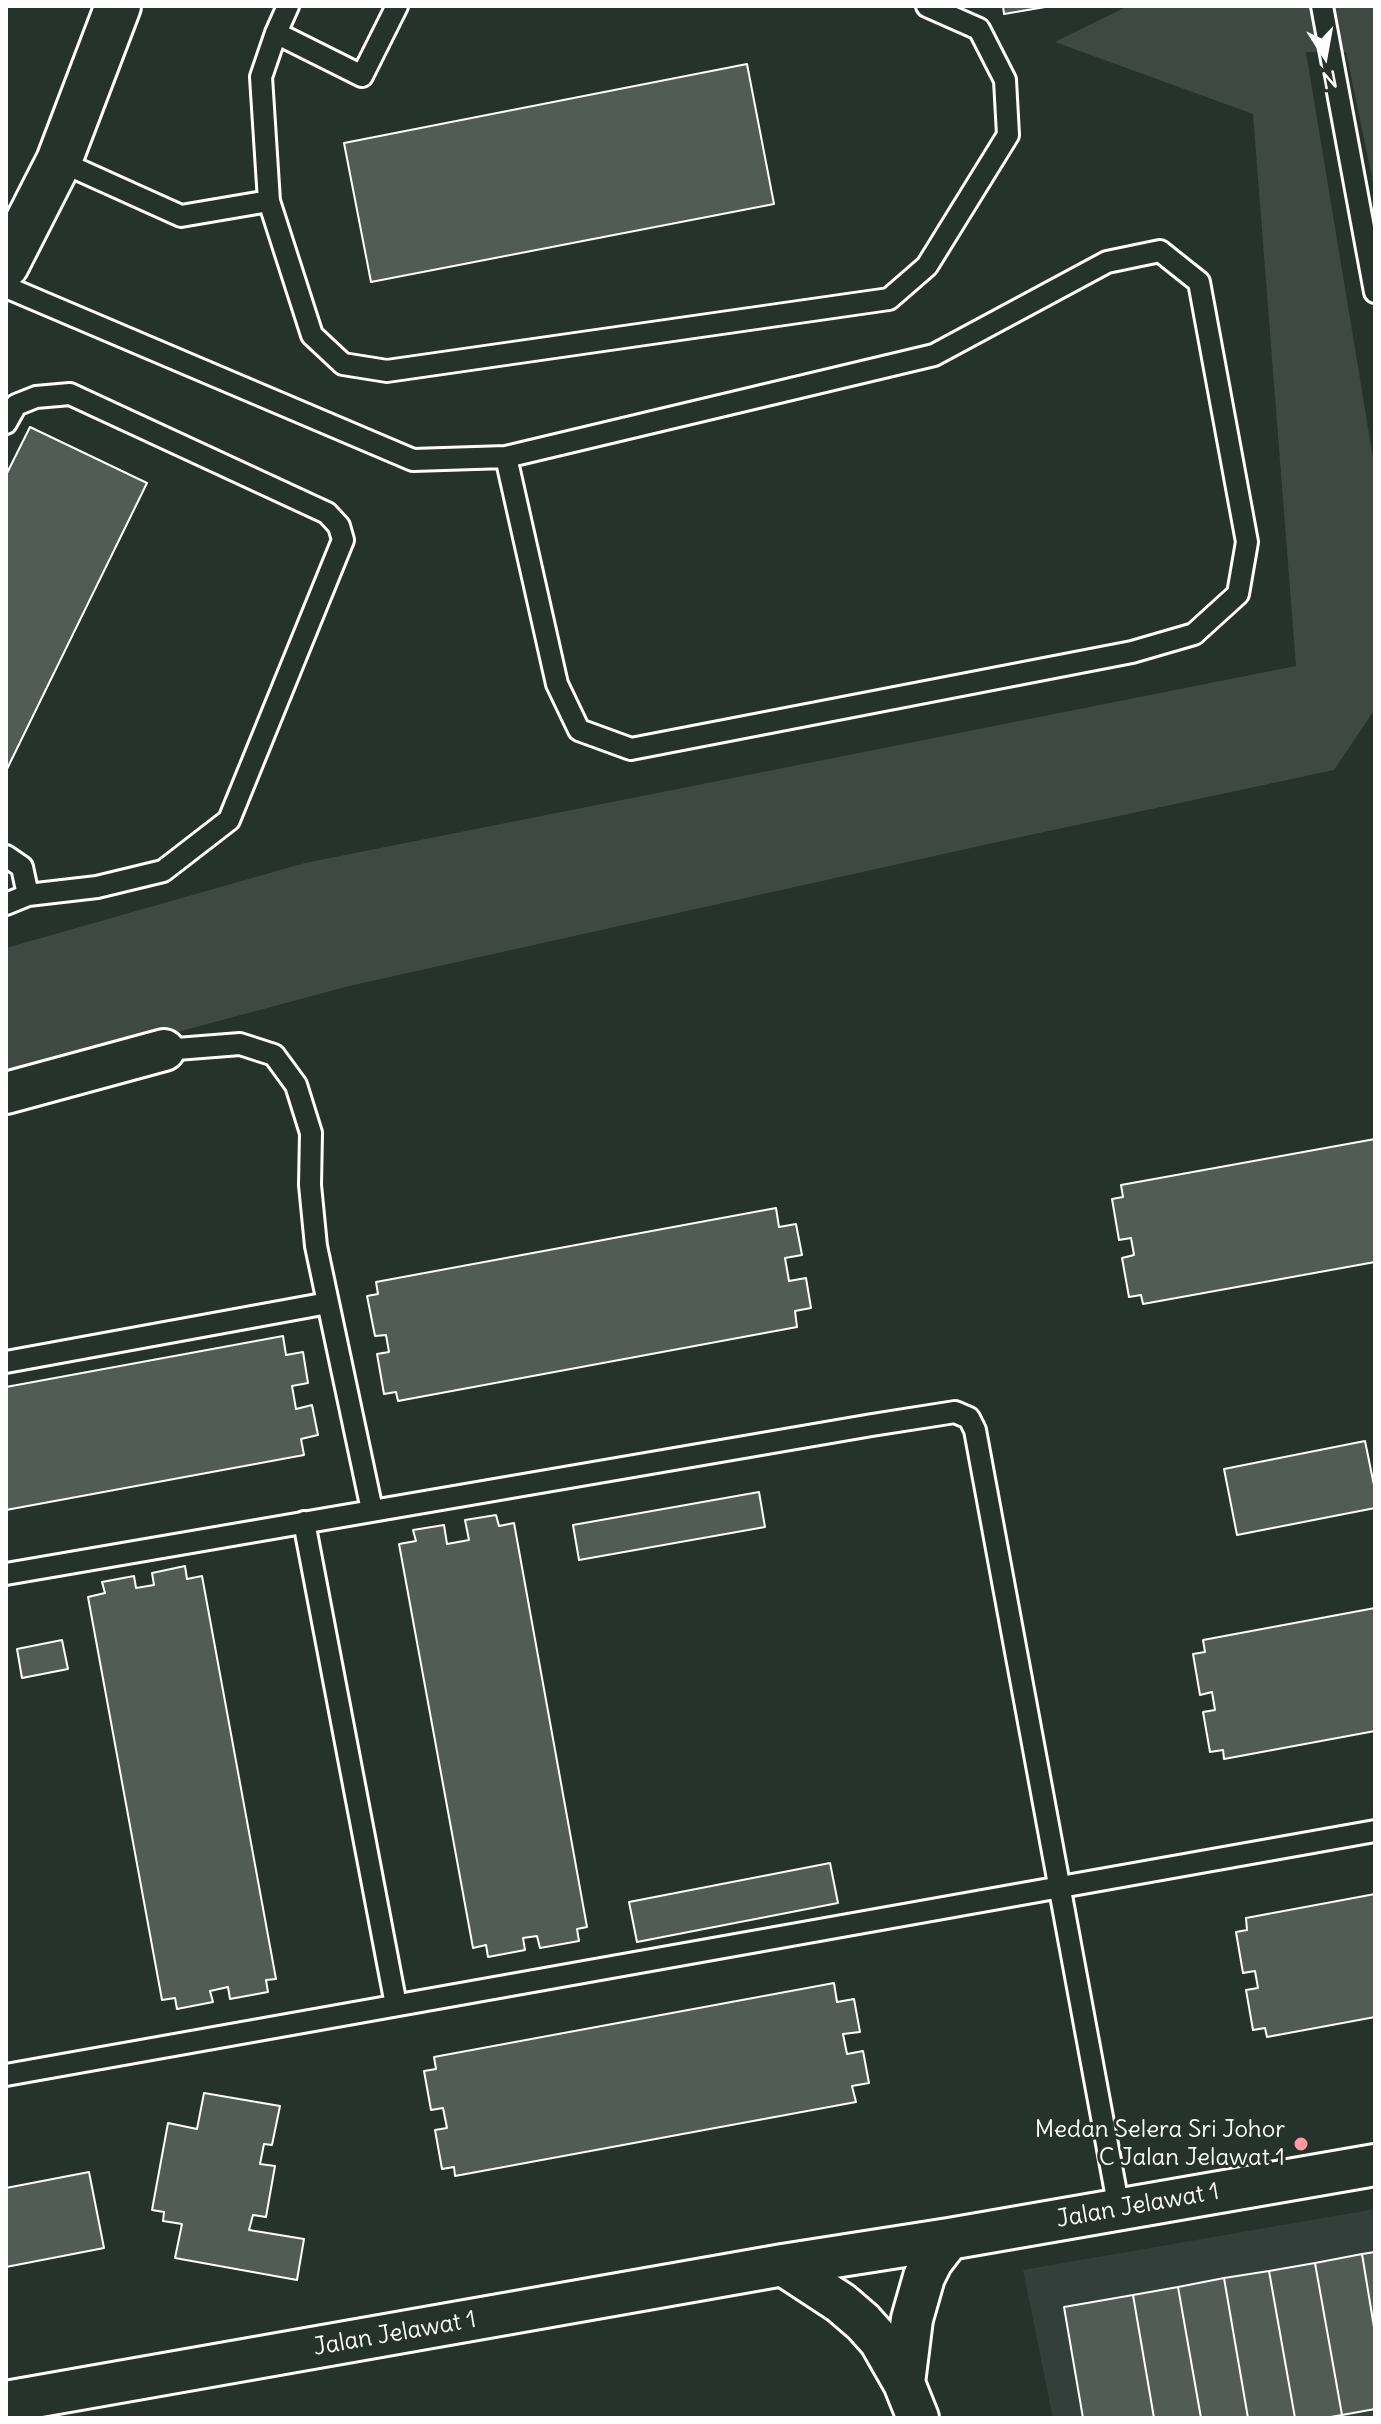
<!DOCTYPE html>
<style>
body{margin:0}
#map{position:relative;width:1381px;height:2424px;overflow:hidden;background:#26332d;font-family:Delius,sans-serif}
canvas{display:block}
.frame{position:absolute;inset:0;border:8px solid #fff;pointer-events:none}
.north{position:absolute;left:1285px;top:16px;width:80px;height:80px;-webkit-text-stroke:6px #26332d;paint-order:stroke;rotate:169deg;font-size:22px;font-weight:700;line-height:32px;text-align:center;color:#fff}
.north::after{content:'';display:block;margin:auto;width:28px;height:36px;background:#fff;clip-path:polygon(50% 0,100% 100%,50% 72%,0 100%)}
</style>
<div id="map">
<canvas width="1381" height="2424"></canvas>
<div class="frame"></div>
<div class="north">N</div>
</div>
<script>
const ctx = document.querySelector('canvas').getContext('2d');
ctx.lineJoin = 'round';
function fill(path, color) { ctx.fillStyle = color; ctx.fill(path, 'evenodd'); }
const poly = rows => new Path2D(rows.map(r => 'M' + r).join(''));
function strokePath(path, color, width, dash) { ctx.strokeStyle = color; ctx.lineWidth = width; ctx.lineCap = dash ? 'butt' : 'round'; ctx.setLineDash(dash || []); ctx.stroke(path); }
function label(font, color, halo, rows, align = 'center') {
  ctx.font = font + ' Delius,sans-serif'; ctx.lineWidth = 6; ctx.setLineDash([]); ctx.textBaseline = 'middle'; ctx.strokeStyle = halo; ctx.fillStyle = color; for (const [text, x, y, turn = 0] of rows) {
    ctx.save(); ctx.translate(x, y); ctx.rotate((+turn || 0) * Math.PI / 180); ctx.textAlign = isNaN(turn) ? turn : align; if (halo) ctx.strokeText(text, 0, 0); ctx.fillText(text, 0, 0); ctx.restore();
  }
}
const built = poly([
 [1375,2209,1375,2418,1053,2418,1023,2270]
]);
const green = poly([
 [1128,6,1375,6,1375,192,1346,52,1306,52,1375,470,1375,709,1334,770,1011,839,349,986,6,1078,6,948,305,863,1296,666,1253,114,1055,42]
]);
const building = poly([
 [1003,6,1051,6,1004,14,1003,6],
 [747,64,774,204,371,282,344,143,747,64],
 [30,427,147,483,6,771,6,475,30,427],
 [1375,1139,1375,1262,1143,1304,1141,1295,1129,1297,1122,1258,1134,1255,1131,1238,1119,1240,1112,1199,1123,1197,1121,1185,1375,1139],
 [776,1208,779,1227,796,1224,802,1255,785,1258,789,1281,806,1278,811,1308,795,1311,797,1327,398,1401,396,1392,384,1394,377,1354,389,1352,386,1335,375,1336,367,1296,378,1294,376,1282,776,1208],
 [283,1336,286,1355,303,1352,308,1383,292,1386,296,1409,312,1405,318,1435,301,1439,304,1455,6,1510,6,1387,283,1336],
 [1365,1441,1375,1490,1375,1508,1237,1535,1224,1469,1365,1441],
 [759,1492,765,1527,579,1560,573,1525,759,1492],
 [496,1515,499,1526,514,1523,587,1927,577,1929,579,1941,540,1948,537,1936,523,1938,525,1950,488,1957,486,1945,473,1948,399,1544,416,1541,413,1530,444,1525,447,1544,469,1540,465,1520,496,1515],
 [185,1566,187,1579,202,1576,276,1979,266,1980,268,1992,230,1999,228,1987,210,1991,213,2002,177,2009,175,1998,162,2000,88,1597,105,1593,102,1582,134,1576,136,1588,154,1585,152,1573,185,1566],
 [1375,1608,1375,1731,1224,1759,1223,1750,1210,1752,1203,1712,1215,1710,1212,1692,1200,1695,1193,1654,1205,1652,1203,1640,1375,1608],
 [62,1640,68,1669,22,1678,17,1649,62,1640],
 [830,1863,838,1903,637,1942,629,1902,830,1863],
 [1375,1894,1375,2017,1267,2037,1265,2028,1253,2030,1246,1990,1258,1988,1255,1971,1243,1973,1236,1932,1247,1930,1246,1918,1375,1894],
 [834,1983,837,2002,854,1999,860,2032,843,2034,847,2054,863,2051,869,2083,852,2086,856,2102,455,2176,454,2167,442,2169,435,2130,447,2128,443,2108,431,2110,424,2071,436,2069,434,2057,834,1983],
 [204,2093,280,2106,272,2145,264,2144,260,2164,275,2166,266,2217,253,2215,249,2230,304,2239,297,2280,175,2258,182,2224,163,2221,164,2212,152,2210,168,2123,197,2129,204,2093],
 [89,2172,104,2248,6,2267,6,2188,89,2172],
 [1375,2252,1375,2333,1362,2254,1375,2252],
 [1362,2254,1375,2333,1375,2409,1342,2415,1315,2263,1362,2254],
 [1315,2263,1342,2415,1325,2418,1295,2418,1269,2271,1315,2263],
 [1269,2271,1295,2418,1248,2418,1224,2278,1269,2271],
 [1224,2278,1248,2418,1201,2418,1178,2287,1224,2278],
 [1178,2287,1201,2418,1154,2418,1133,2295,1178,2287],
 [1133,2295,1154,2418,1083,2418,1064,2307,1133,2295]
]);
const lane = poly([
 [288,6,276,33,261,77,269,201,312,335,343,364,387,371,889,299,927,266,1008,135,1005,80,979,29,927,6],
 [1322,6,1375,292],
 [276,33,362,76,397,6],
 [59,161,181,216,269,201],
 [6,287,413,460,506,457,934,355,1107,262,1160,251,1199,282,1247,542,1238,594,1194,634,1132,652,631,749,579,730,557,684,506,457],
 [6,423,16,405,36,397,70,394,327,513,339,526,343,540,229,820,163,871,97,887,28,895,6,904],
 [6,856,22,867,28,895],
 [164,1050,240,1044,274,1055,296,1085,311,1133,310,1185,316,1246,372,1510],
 [6,1362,328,1303],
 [304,1522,396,2005],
 [6,1574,872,1425,955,1412,969,1418,975,1430,1119,2209],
 [6,2075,1375,1831]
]);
const street = poly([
 [6,1093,164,1050],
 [783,2265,841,2303,863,2322,880,2341,904,2383,918,2418],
 [904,2383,912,2319,924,2277,932,2261,949,2239],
 [6,2402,783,2265,949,2239,1375,2165]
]);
const secondary = poly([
 [6,265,59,161,118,6]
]);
const markers = [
 [1301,2144,8,"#ff9aa2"]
];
const poiNames = [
 ["Medan Selera Sri Johor",1285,2130],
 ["C Jalan Jelawat 1",1285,2158]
];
const streetNames = [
 ["Jalan Jelawat 1",1138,2206,-10],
 ["Jalan Jelawat 1",395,2334,-10]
];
fill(built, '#333f3a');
fill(green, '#3e4944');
fill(building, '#515c57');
strokePath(building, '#fff', 2);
strokePath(lane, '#fff', 26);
strokePath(street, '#fff', 46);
strokePath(secondary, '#fff', 50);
strokePath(lane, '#26332d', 20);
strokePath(street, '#26332d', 40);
strokePath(secondary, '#26332d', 44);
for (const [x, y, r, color] of markers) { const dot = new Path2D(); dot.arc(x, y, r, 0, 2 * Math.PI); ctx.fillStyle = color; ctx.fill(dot); strokePath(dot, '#26332d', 3); }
label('24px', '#fff', '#26332d', poiNames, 'right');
label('24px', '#fff', '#26332d', streetNames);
</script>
